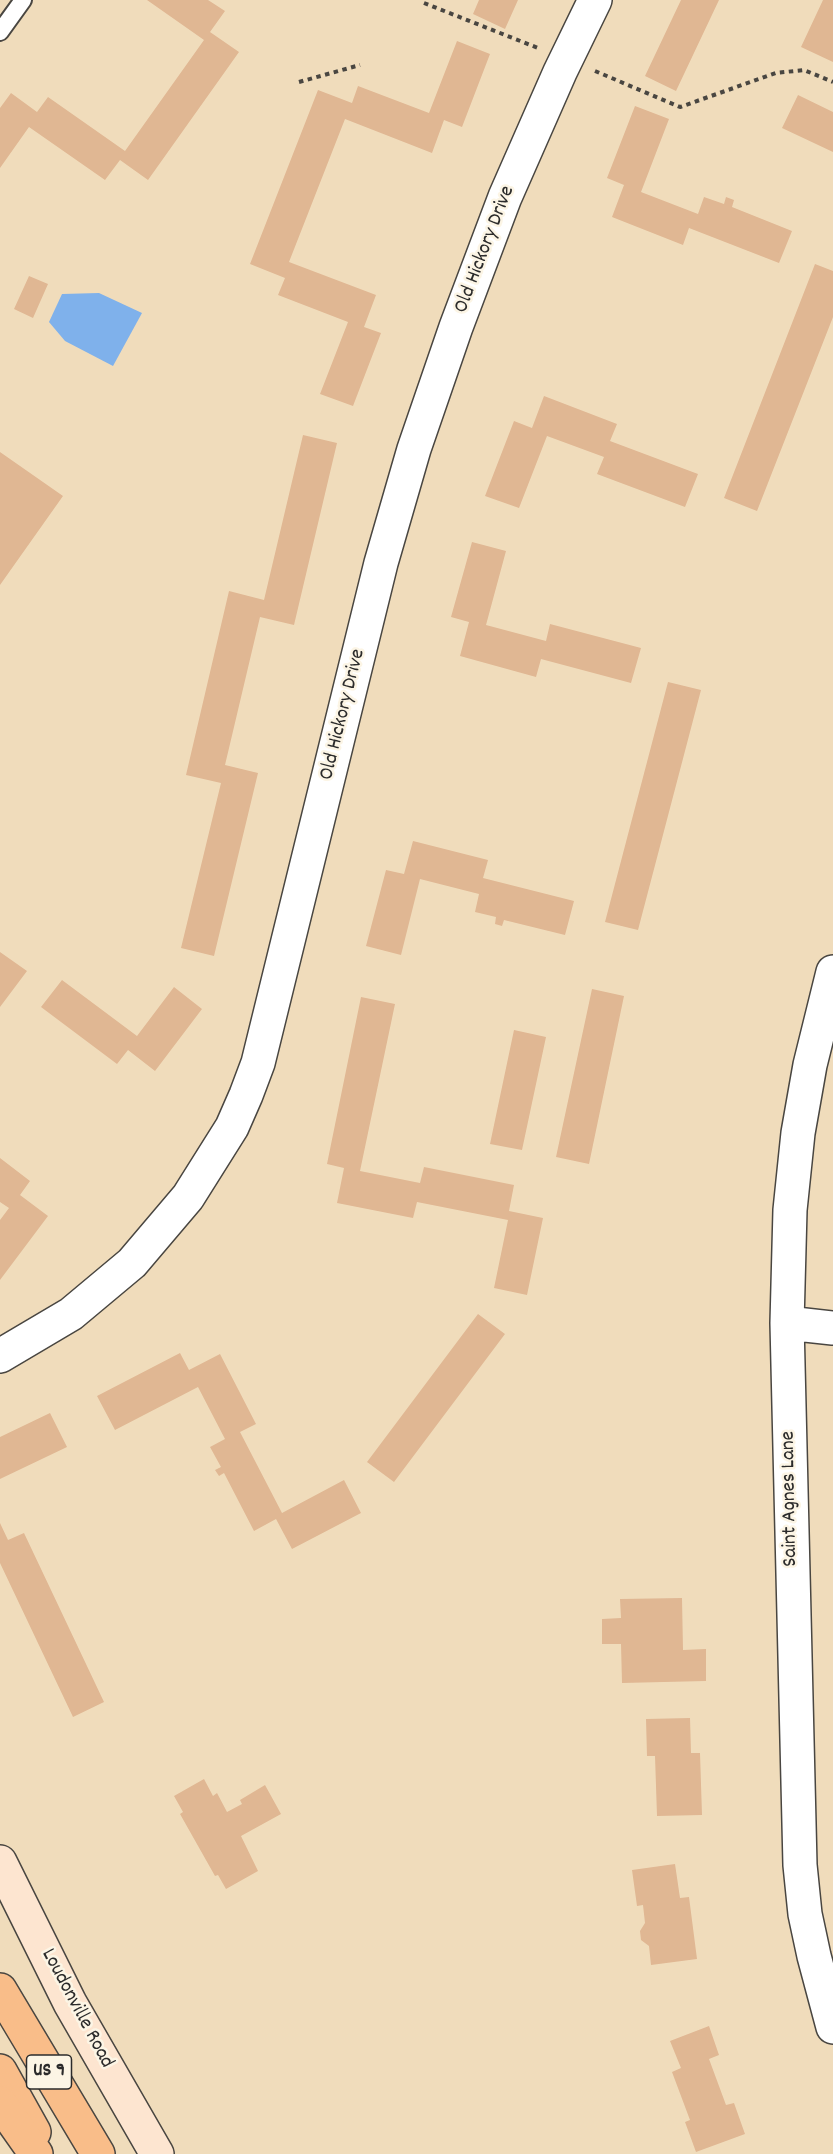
<!DOCTYPE html>
<style>
body{margin:0}
canvas{display:block;background:#f0dcbb}
</style>
<canvas width="833" height="2154"></canvas>
<script>
const ctx = document.querySelector('canvas').getContext('2d');
ctx.lineJoin = 'round';
function fill(path, color) { ctx.fillStyle = color; ctx.fill(path, 'evenodd'); }
const poly = rows => new Path2D(rows.map(r => 'M' + r).join(''));
function strokePath(path, color, width, dash) { ctx.strokeStyle = color; ctx.lineWidth = width; ctx.lineCap = dash ? 'butt' : 'round'; ctx.setLineDash(dash || []); ctx.stroke(path); }
function label(font, color, halo, rows, align = 'center') {
  ctx.font = font + ' Dekko,sans-serif'; ctx.lineWidth = 5; ctx.setLineDash([]); ctx.textBaseline = 'middle'; ctx.strokeStyle = halo; ctx.fillStyle = color; for (const [text, x, y, turn = 0] of rows) {
    ctx.save(); ctx.translate(x, y); ctx.rotate((+turn || 0) * Math.PI / 180); ctx.textAlign = isNaN(turn) ? turn : align; if (halo) ctx.strokeText(text, 0, 0); ctx.fillText(text, 0, 0); ctx.restore();
  }
}
const water = poly([
 [99,293,142,313,113,366,65,341,49,322,62,294]
]);
const building = poly([
 [147,0,208,0,225,11,210,32,239,52,148,180,120,160,105,180,29,127,0,168,0,108,11,93,37,112,48,97,125,151,204,40],
 [479,0,518,0,505,29,473,14],
 [681,0,719,0,676,91,645,76],
 [823,0,833,0,833,62,801,47],
 [457,41,490,54,462,127,444,120,432,153,345,119,289,262,376,295,364,327,381,333,353,406,320,394,348,322,278,295,285,278,250,264,318,90,352,103,358,86,429,113],
 [798,95,833,112,833,152,782,128],
 [635,106,669,119,641,192,698,214,704,197,724,204,726,197,734,200,732,207,792,231,779,263,689,228,683,245,612,217,624,185,607,178],
 [815,264,833,271,833,317,757,511,724,498],
 [29,276,48,284,33,318,14,309],
 [544,396,617,424,610,441,698,474,685,507,597,474,604,457,547,436,519,508,485,496,514,421,532,428],
 [303,435,337,443,294,625,260,617,225,765,258,773,214,956,181,948,221,783,186,775,229,591,264,600],
 [0,452,63,496,0,585],
 [472,542,506,551,486,625,546,641,550,624,641,648,631,683,541,659,536,677,460,656,469,622,451,617],
 [668,682,701,690,638,930,605,922],
 [413,841,488,860,483,878,574,901,565,935,504,920,502,926,495,924,496,917,475,912,479,894,420,879,401,955,366,946,386,870,404,874],
 [0,952,27,971,0,1007],
 [62,980,137,1036,174,987,202,1009,155,1071,128,1050,117,1064,41,1007],
 [592,989,624,996,589,1164,556,1157],
 [361,997,395,1004,360,1171,420,1183,424,1167,514,1185,509,1211,543,1218,527,1295,494,1288,508,1220,417,1202,413,1218,337,1203,344,1168,327,1164],
 [514,1030,546,1037,522,1150,490,1144],
 [0,1158,30,1181,20,1195,48,1216,0,1280,0,1220,9,1208,0,1202],
 [478,1314,505,1334,394,1482,367,1462],
 [180,1353,189,1370,220,1354,256,1424,240,1432,282,1513,344,1480,361,1513,292,1549,276,1519,254,1531,224,1473,219,1476,215,1470,221,1467,210,1447,225,1439,198,1387,115,1430,97,1396],
 [50,1413,67,1447,0,1479,0,1437],
 [0,1523,8,1540,24,1533,104,1702,73,1717,0,1563],
 [682,1598,683,1650,706,1649,706,1681,622,1683,621,1644,602,1644,602,1619,621,1618,620,1599],
 [690,1718,691,1753,700,1753,702,1815,657,1816,655,1756,647,1756,646,1719],
 [204,1779,213,1796,217,1793,227,1812,242,1804,240,1800,265,1785,281,1814,241,1836,258,1871,226,1889,218,1875,215,1876,180,1814,183,1812,174,1796],
 [675,1864,680,1898,689,1897,697,1959,651,1965,649,1946,641,1940,640,1931,645,1923,643,1905,637,1906,632,1870],
 [709,2026,719,2055,709,2059,726,2105,734,2103,745,2134,696,2152,685,2122,690,2120,672,2072,681,2068,670,2041]
]);
const path = poly([
 [424,3,538,48],
 [595,71,680,107,776,73,804,70,833,82],
 [299,82,360,65]
]);
const lane = poly([
 [0,32,23,0]
]);
const street = poly([
 [833,972,810,1065,798,1133,790,1210,787,1323,800,1865,805,1914,814,1956,833,2027],
 [787,1323,833,1328],
 [0,1356,71,1314,132,1263,188,1197,232,1127,246,1095,258,1063,381,563,414,449,456,327,505,197,560,72,595,0]
]);
const secondary = poly([
 [0,1862,70,2003,157,2154]
]);
const primary = poly([
 [0,1990,98,2154],
 [0,2071,34,2132]
]);
const highway = poly([
 [0,2103,36,2154]
]);
const shields = [
 [49,2072,45]
];
const shieldNames = [
 ["US 9",49,2072]
];
const streetNames = [
 ["Old Hickory Drive",486,250,-69],
 ["Old Hickory Drive",344,715,-76],
 ["Saint Agnes Lane",791,1499,-91],
 ["Loudonville Road",76,2009,62]
];
fill(water, '#7fb1eb');
fill(building, '#e0b793');
strokePath(lane, '#494641', 20);
strokePath(street, '#494641', 36);
strokePath(secondary, '#494641', 36);
strokePath(primary, '#494641', 36);
strokePath(highway, '#494641', 36);
strokePath(path, '#494641', 4, [4.5, 4.5]);
strokePath(lane, '#fff', 16);
strokePath(street, '#fff', 33);
strokePath(secondary, '#fde5d0', 33);
strokePath(primary, '#f9bd89', 33);
strokePath(highway, '#f9bd89', 33);
for (const [x, y, w] of shields) { const box = new Path2D(); box.roundRect(x - w / 2, y - 17, w, 34, 4.5); ctx.fillStyle = '#fcf5e5'; ctx.fill(box); strokePath(box, '#2b2b2b', 1.5); }
label('bold 20px', '#2b2b2b', null, shieldNames);
label('21px', '#2b2b2b', '#fcf5e5', streetNames);
</script>
